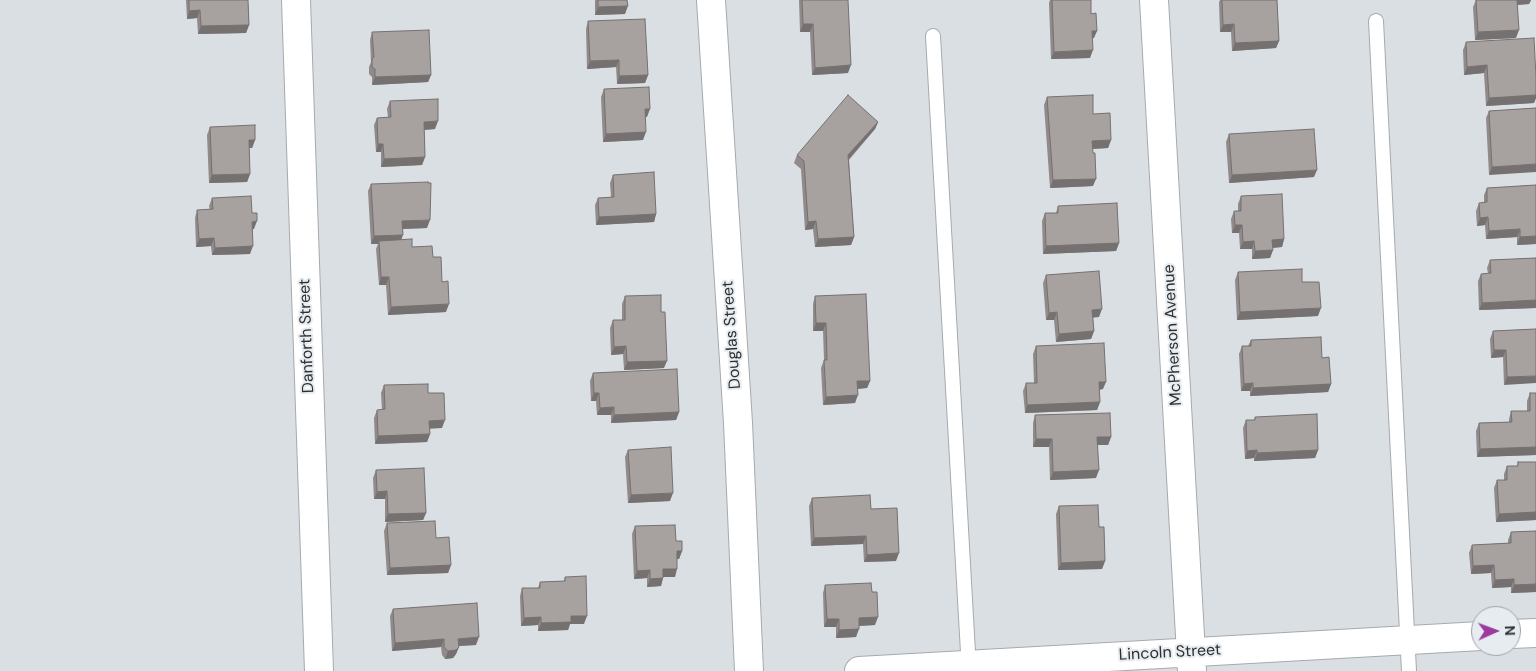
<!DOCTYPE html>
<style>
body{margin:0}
#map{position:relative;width:1536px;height:671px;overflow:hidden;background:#dadfe3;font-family:"DM Sans",sans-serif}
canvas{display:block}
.north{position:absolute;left:1471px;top:606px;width:50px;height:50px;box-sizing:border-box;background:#e7ecf0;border:1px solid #9da0a4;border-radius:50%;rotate:88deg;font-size:14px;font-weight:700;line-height:20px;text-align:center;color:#2d2f31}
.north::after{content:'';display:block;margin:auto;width:18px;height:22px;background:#9d399f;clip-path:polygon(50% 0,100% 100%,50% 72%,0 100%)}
</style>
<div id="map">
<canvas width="1536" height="671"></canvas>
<div class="north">N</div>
</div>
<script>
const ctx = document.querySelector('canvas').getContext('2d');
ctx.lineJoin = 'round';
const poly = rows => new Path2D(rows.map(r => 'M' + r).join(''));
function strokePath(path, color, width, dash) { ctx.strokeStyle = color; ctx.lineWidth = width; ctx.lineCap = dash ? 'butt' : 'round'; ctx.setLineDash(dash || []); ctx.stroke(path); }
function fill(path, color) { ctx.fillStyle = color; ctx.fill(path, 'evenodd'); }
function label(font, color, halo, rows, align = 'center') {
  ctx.font = font + ' "DM Sans",sans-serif'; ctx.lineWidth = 4; ctx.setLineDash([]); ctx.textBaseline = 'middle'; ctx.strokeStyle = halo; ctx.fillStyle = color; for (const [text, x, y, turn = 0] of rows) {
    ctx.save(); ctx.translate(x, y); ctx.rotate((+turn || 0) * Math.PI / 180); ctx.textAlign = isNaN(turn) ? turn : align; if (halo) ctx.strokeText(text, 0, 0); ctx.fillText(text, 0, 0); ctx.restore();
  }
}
const lane = poly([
 [1376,21,1409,671],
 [933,36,969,670]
]);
const street = poly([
 [296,0,319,671],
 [711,0,738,423,749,671],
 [1154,0,1192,671],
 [1511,634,1536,633],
 [859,671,1481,636]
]);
const wall = poly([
 [186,0,248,0,249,25,246,33,198,34,197,18,187,19],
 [595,0,627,0,625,14,595,15],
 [799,0,848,0,848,73,812,75,810,32,800,32],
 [1050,0,1091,0,1091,14,1094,38,1092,38,1090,58,1051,59,1049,3],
 [1220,0,1277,0,1279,41,1276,48,1232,51,1231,32,1220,32,1219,2],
 [1476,0,1531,0,1529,4,1517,5,1516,38,1475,40,1473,7],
 [588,21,648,75,645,83,617,84,616,67,587,69,586,29],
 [372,32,431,75,428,82,372,85,372,77,369,74,369,67,371,62,370,40],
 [1466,42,1536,77,1536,98,1534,103,1486,106,1484,73,1464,75,1463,50],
 [604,89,647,117,645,117,643,140,603,142,601,97],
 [1047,97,1093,114,1111,140,1108,148,1092,149,1093,186,1050,188,1044,105],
 [390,101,435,129,424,130,425,157,422,165,381,167,381,152,376,152,374,125,377,118,388,117,387,109],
 [1536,108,1489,175,1486,118,1489,111],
 [878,122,875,129,849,160,854,237,851,245,815,247,813,229,805,230,801,169,794,163,797,155],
 [210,127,255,140,252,148,249,148,250,174,247,182,209,183,207,135],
 [1229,134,1314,177,1229,183,1226,142],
 [613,175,656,214,654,222,596,225,595,205,598,198,611,197,610,183],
 [371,184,427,228,403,229,401,240,412,247,433,257,442,282,446,312,388,315,386,285,379,285,376,249,378,244,371,244,368,191],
 [1536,185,1536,244,1517,245,1517,237,1486,239,1485,225,1477,226,1476,211,1479,203,1484,203,1484,195,1487,188],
 [1241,196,1284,239,1282,247,1272,248,1273,250,1270,258,1252,259,1252,249,1240,249,1239,233,1232,233,1231,219,1234,211,1238,211,1238,204],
 [212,198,252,213,254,229,253,229,250,254,212,255,211,246,196,247,195,218,197,210,210,210,209,206],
 [1058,206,1119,243,1116,251,1043,254,1042,221,1045,213,1056,213],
 [1536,258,1536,308,1479,310,1478,281,1481,274,1488,273,1487,268,1490,260],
 [1238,272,1302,282,1318,316,1237,320,1235,280],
 [1046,275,1099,317,1093,317,1094,331,1091,339,1056,342,1054,320,1046,320,1043,283],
 [625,296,664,368,624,370,623,354,611,355,610,328,613,320,622,320,622,304],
 [815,296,870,381,867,388,857,389,855,403,823,405,821,368,824,360,823,331,813,331,813,304],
 [1536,329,1504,385,1503,357,1491,358,1490,339,1493,331],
 [1251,340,1322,358,1331,384,1328,392,1250,396,1250,391,1241,391,1239,354,1242,346,1248,346],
 [1036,346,1103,389,1099,390,1100,402,1097,410,1025,413,1023,391,1026,383,1034,383,1033,354],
 [593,373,679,412,676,420,611,423,611,415,597,415,596,401,591,401,590,381],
 [384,385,428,393,442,428,430,428,430,434,427,442,375,444,374,418,377,410,382,410,381,393],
 [1530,393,1536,455,1477,457,1476,431,1479,423,1509,422,1509,419,1511,411,1527,411,1527,401],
 [1035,415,1111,437,1108,445,1098,445,1096,478,1050,480,1049,447,1033,447,1033,423],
 [1255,417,1318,450,1315,458,1254,461,1254,458,1245,459,1243,428,1246,420,1254,420],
 [628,450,670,501,628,503,625,457],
 [1518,462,1536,462,1536,520,1496,522,1494,488,1497,480,1504,480,1504,474,1507,466,1517,466],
 [376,470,426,513,423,520,385,522,385,499,374,499,373,478],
 [812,498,871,509,896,561,864,562,863,544,811,546,809,506],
 [1059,506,1099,527,1105,561,1102,569,1058,570,1056,514],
 [387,523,436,538,451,565,448,573,387,575,384,531],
 [635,526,676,541,682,551,679,559,677,559,675,577,663,577,661,586,647,587,647,578,634,579,632,534],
 [1536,531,1536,592,1511,593,1511,587,1492,588,1491,573,1471,574,1469,553,1472,545,1508,543,1508,540,1511,532],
 [565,577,584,624,570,624,568,630,538,631,538,625,521,626,520,596,522,588,538,588,540,582,564,581],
 [825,585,875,625,859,626,856,637,836,638,836,627,824,627,823,593],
 [393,609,476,645,459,646,456,654,453,658,445,659,442,655,441,647,392,651,390,616]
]);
const shadedWall = poly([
 [1516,0,1531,0,1529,4,1514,5],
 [628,6,625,14,595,15,598,7],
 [200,10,197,18,187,19,189,11],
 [803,24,813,24,810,32,800,32],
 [1234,24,1231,32,1220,32,1223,25],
 [249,25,246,33,198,34,201,26],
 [1519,30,1516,38,1475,40,1478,32],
 [1092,31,1097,31,1094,38,1089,39],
 [1279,41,1276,48,1232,51,1235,43],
 [1093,50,1090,58,1051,59,1054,52],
 [619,60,616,67,587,69,590,61],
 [851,65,848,73,812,75,815,68],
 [1487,65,1484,73,1464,75,1467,67],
 [431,75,428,82,372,85,375,77],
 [648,75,645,83,617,84,619,76],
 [1536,95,1536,98,1534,103,1486,106,1489,98],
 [645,109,650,109,647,117,642,117],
 [438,121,435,129,421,130,424,122],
 [878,122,875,129,845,163,848,155],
 [646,132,643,140,603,142,606,134],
 [249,140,255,140,252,148,246,148],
 [1111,140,1108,148,1089,149,1092,141],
 [378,144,383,144,381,152,376,152],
 [425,157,422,165,381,167,384,159],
 [1536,164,1536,172,1489,175,1492,167],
 [1317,170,1314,177,1229,183,1232,175],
 [250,174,247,182,209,183,212,175],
 [1096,179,1093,186,1050,188,1053,180],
 [656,214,654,222,596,225,599,217],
 [1488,217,1485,225,1477,226,1480,218],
 [430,220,427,228,400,229,402,221],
 [257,221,254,229,250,229,252,222],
 [816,221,813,229,805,230,808,222],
 [1235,225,1242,225,1239,233,1232,233],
 [1520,229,1517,237,1486,239,1489,231],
 [403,235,400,243,379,241,378,244,371,244,374,236],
 [1536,236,1536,244,1517,245,1520,237],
 [854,237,851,245,815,247,818,239],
 [214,238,211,246,196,247,199,239],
 [1284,239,1282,247,1269,248,1272,240],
 [1254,241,1252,249,1240,249,1243,242],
 [1119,243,1116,251,1043,254,1046,246],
 [253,246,250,254,212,255,215,248],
 [1273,250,1270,258,1252,259,1255,251],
 [381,277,389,277,386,285,379,285],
 [1536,300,1536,308,1479,310,1482,303],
 [449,304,446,312,388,315,391,307],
 [1321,308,1318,316,1237,320,1240,312],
 [1102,309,1099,317,1090,318,1092,310],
 [1057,312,1054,320,1046,320,1049,313],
 [816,323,826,323,823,331,813,331],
 [1094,331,1091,339,1056,342,1059,334],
 [626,346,623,354,611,355,614,347],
 [1494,350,1506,350,1503,357,1491,358],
 [667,361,664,368,624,370,627,362],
 [1536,376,1536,383,1504,385,1507,377],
 [857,381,870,381,867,388,854,389],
 [1099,382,1106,382,1103,389,1096,390],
 [1253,383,1250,391,1241,391,1244,384],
 [1331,384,1328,392,1250,396,1253,388],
 [594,393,599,393,596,401,591,401],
 [858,395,855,403,823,405,826,397],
 [1100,402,1097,410,1025,413,1027,405],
 [614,407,611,415,597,415,600,408],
 [679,412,676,420,611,423,614,415],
 [445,420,442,428,426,429,429,421],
 [430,434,427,442,375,444,378,436],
 [1097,437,1111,437,1108,445,1095,445],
 [1036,439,1052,439,1049,447,1033,447],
 [1536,447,1536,455,1477,457,1480,449],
 [1257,450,1254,458,1245,459,1247,451],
 [1318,450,1315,458,1254,461,1257,453],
 [1099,470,1096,478,1050,480,1053,472],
 [387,491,385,499,374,499,377,492],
 [673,493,670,501,628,503,631,495],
 [1536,512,1536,520,1496,522,1499,514],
 [426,513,423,520,385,522,388,514],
 [866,536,863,544,811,546,814,538],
 [677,551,682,551,679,559,674,559],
 [899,553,896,561,864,562,867,555],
 [1105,561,1102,569,1058,570,1061,563],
 [451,565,448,573,387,575,390,568],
 [1494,565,1491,573,1471,574,1473,566],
 [663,569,677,569,675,577,660,577],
 [650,570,647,578,634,579,637,571],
 [663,578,661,586,647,587,650,579],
 [1514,579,1511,587,1492,588,1495,580],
 [1536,584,1536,592,1511,593,1514,585],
 [571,616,587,616,584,624,570,624,568,630,538,631,541,623],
 [541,617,538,625,521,626,524,618],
 [878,617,875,625,856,626,859,618],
 [827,619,839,619,836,627,824,627],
 [859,629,856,637,836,638,839,630],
 [479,637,476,645,456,646,458,639],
 [444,639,441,647,392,651,395,643],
 [459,647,456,654,453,658,445,659,448,651]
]);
const building = poly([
 [189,0,248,0,249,25,201,26,200,10,189,11,189,0],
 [598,0,627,0,628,6,598,7,598,0],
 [802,0,848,0,851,65,815,68,813,24,803,24,802,0],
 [1052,0,1091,0,1091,14,1096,13,1097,31,1092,31,1093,50,1054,52,1052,0],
 [1222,0,1277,0,1279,41,1235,43,1234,24,1223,25,1222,0],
 [1476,0,1517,0,1519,30,1478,32,1476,0],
 [645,19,648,75,619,76,619,60,590,61,588,21,645,19],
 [429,30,431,75,375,77,375,69,372,67,372,59,374,57,372,32,429,30],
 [1534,38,1536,77,1536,95,1489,98,1487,65,1467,67,1466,42,1534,38],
 [649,87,650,109,645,109,646,132,606,134,604,89,649,87],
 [848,95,878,122,848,155,854,237,818,239,816,221,808,222,804,161,797,155,848,95],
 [1093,95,1093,114,1110,113,1111,140,1092,141,1093,153,1095,153,1096,179,1053,180,1047,97,1093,95],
 [438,99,438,121,424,122,425,157,384,159,383,144,378,144,377,118,391,117,390,101,438,99],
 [1536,108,1536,164,1492,167,1489,111,1536,108],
 [255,125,255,140,249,140,250,174,212,175,210,127,255,125],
 [1314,129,1317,170,1232,175,1229,134,1314,129],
 [654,172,656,214,599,217,598,198,614,197,613,175,654,172],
 [428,182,428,183,431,183,430,220,402,221,403,235,374,236,371,184,428,182],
 [1536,185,1536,236,1520,237,1520,229,1489,231,1488,217,1480,218,1479,203,1487,202,1487,188,1536,185],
 [1282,194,1284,239,1272,240,1273,250,1255,251,1254,241,1243,242,1242,225,1235,225,1234,211,1241,211,1241,196,1282,194],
 [251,196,252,213,257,213,257,221,252,222,253,246,215,248,214,238,199,239,197,210,213,209,212,198,251,196],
 [1117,203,1119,243,1046,246,1045,213,1058,213,1058,206,1117,203],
 [412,239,412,247,432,246,433,257,441,257,442,282,448,281,449,304,391,307,389,277,381,277,379,241,412,239],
 [1536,258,1536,300,1482,303,1481,274,1491,273,1490,260,1536,258],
 [1302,269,1302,282,1319,282,1321,308,1240,312,1238,272,1302,269],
 [1099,271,1102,309,1092,310,1094,331,1059,334,1057,312,1049,313,1046,275,1099,271],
 [866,294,870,381,857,381,858,395,826,397,824,360,827,360,826,323,816,323,815,296,866,294],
 [661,295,661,312,665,312,667,361,627,362,626,346,614,347,613,320,625,320,625,296,661,295],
 [1536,329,1536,376,1507,377,1506,350,1494,350,1493,331,1536,329],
 [1321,337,1322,358,1329,357,1331,384,1253,388,1253,383,1244,384,1242,346,1251,346,1251,340,1321,337],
 [1104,343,1106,382,1099,382,1100,402,1027,405,1026,383,1037,383,1036,346,1104,343],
 [677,369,679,412,614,415,614,407,600,408,599,393,594,393,593,373,677,369],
 [428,384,428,393,444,393,445,420,429,421,430,434,378,436,377,410,385,409,384,385,428,384],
 [1530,393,1536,393,1536,447,1480,449,1479,423,1512,422,1511,411,1530,411,1530,393],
 [1110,413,1111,437,1097,437,1099,470,1053,472,1052,439,1036,439,1035,415,1110,413],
 [1317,414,1318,450,1257,453,1257,450,1247,451,1246,420,1255,420,1255,417,1317,414],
 [671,447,673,493,631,495,628,450,671,447],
 [1518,462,1536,462,1536,512,1499,514,1497,480,1507,480,1507,466,1518,466,1518,462],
 [424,468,426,513,388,514,387,491,377,492,376,470,424,468],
 [870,495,871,509,897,508,899,553,867,555,866,536,814,538,812,498,870,495],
 [1098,505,1099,527,1104,527,1105,561,1061,563,1059,506,1098,505],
 [435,521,436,538,449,537,451,565,390,568,387,523,435,521],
 [675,525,676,541,682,541,682,551,677,551,677,569,663,569,663,578,650,579,650,570,637,571,635,526,675,525],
 [1536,531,1536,584,1514,585,1514,579,1495,580,1494,565,1473,566,1472,545,1511,543,1511,532,1536,531],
 [586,576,587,616,571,616,571,622,541,623,541,617,524,618,522,588,540,588,540,582,565,581,565,577,586,576],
 [871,583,872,592,877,592,878,617,859,618,859,629,839,630,839,619,827,619,825,585,871,583],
 [477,603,479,637,458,639,459,647,456,650,448,651,444,647,444,639,395,643,393,609,477,603]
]);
const streetNames = [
 ["Douglas Street",732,335,-94],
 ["McPherson Avenue",1173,335,-93],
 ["Danforth Street",307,336,-92],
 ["Lincoln Street",1170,653,-3]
];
strokePath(lane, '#a6aaae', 16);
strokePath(street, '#a6aaae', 30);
strokePath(lane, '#fff', 14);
strokePath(street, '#fff', 28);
fill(wall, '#908a8a');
fill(shadedWall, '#757170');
fill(building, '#a7a1a0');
strokePath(building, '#757170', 1);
label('16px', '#2d2f31', '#e7ecf0', streetNames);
</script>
